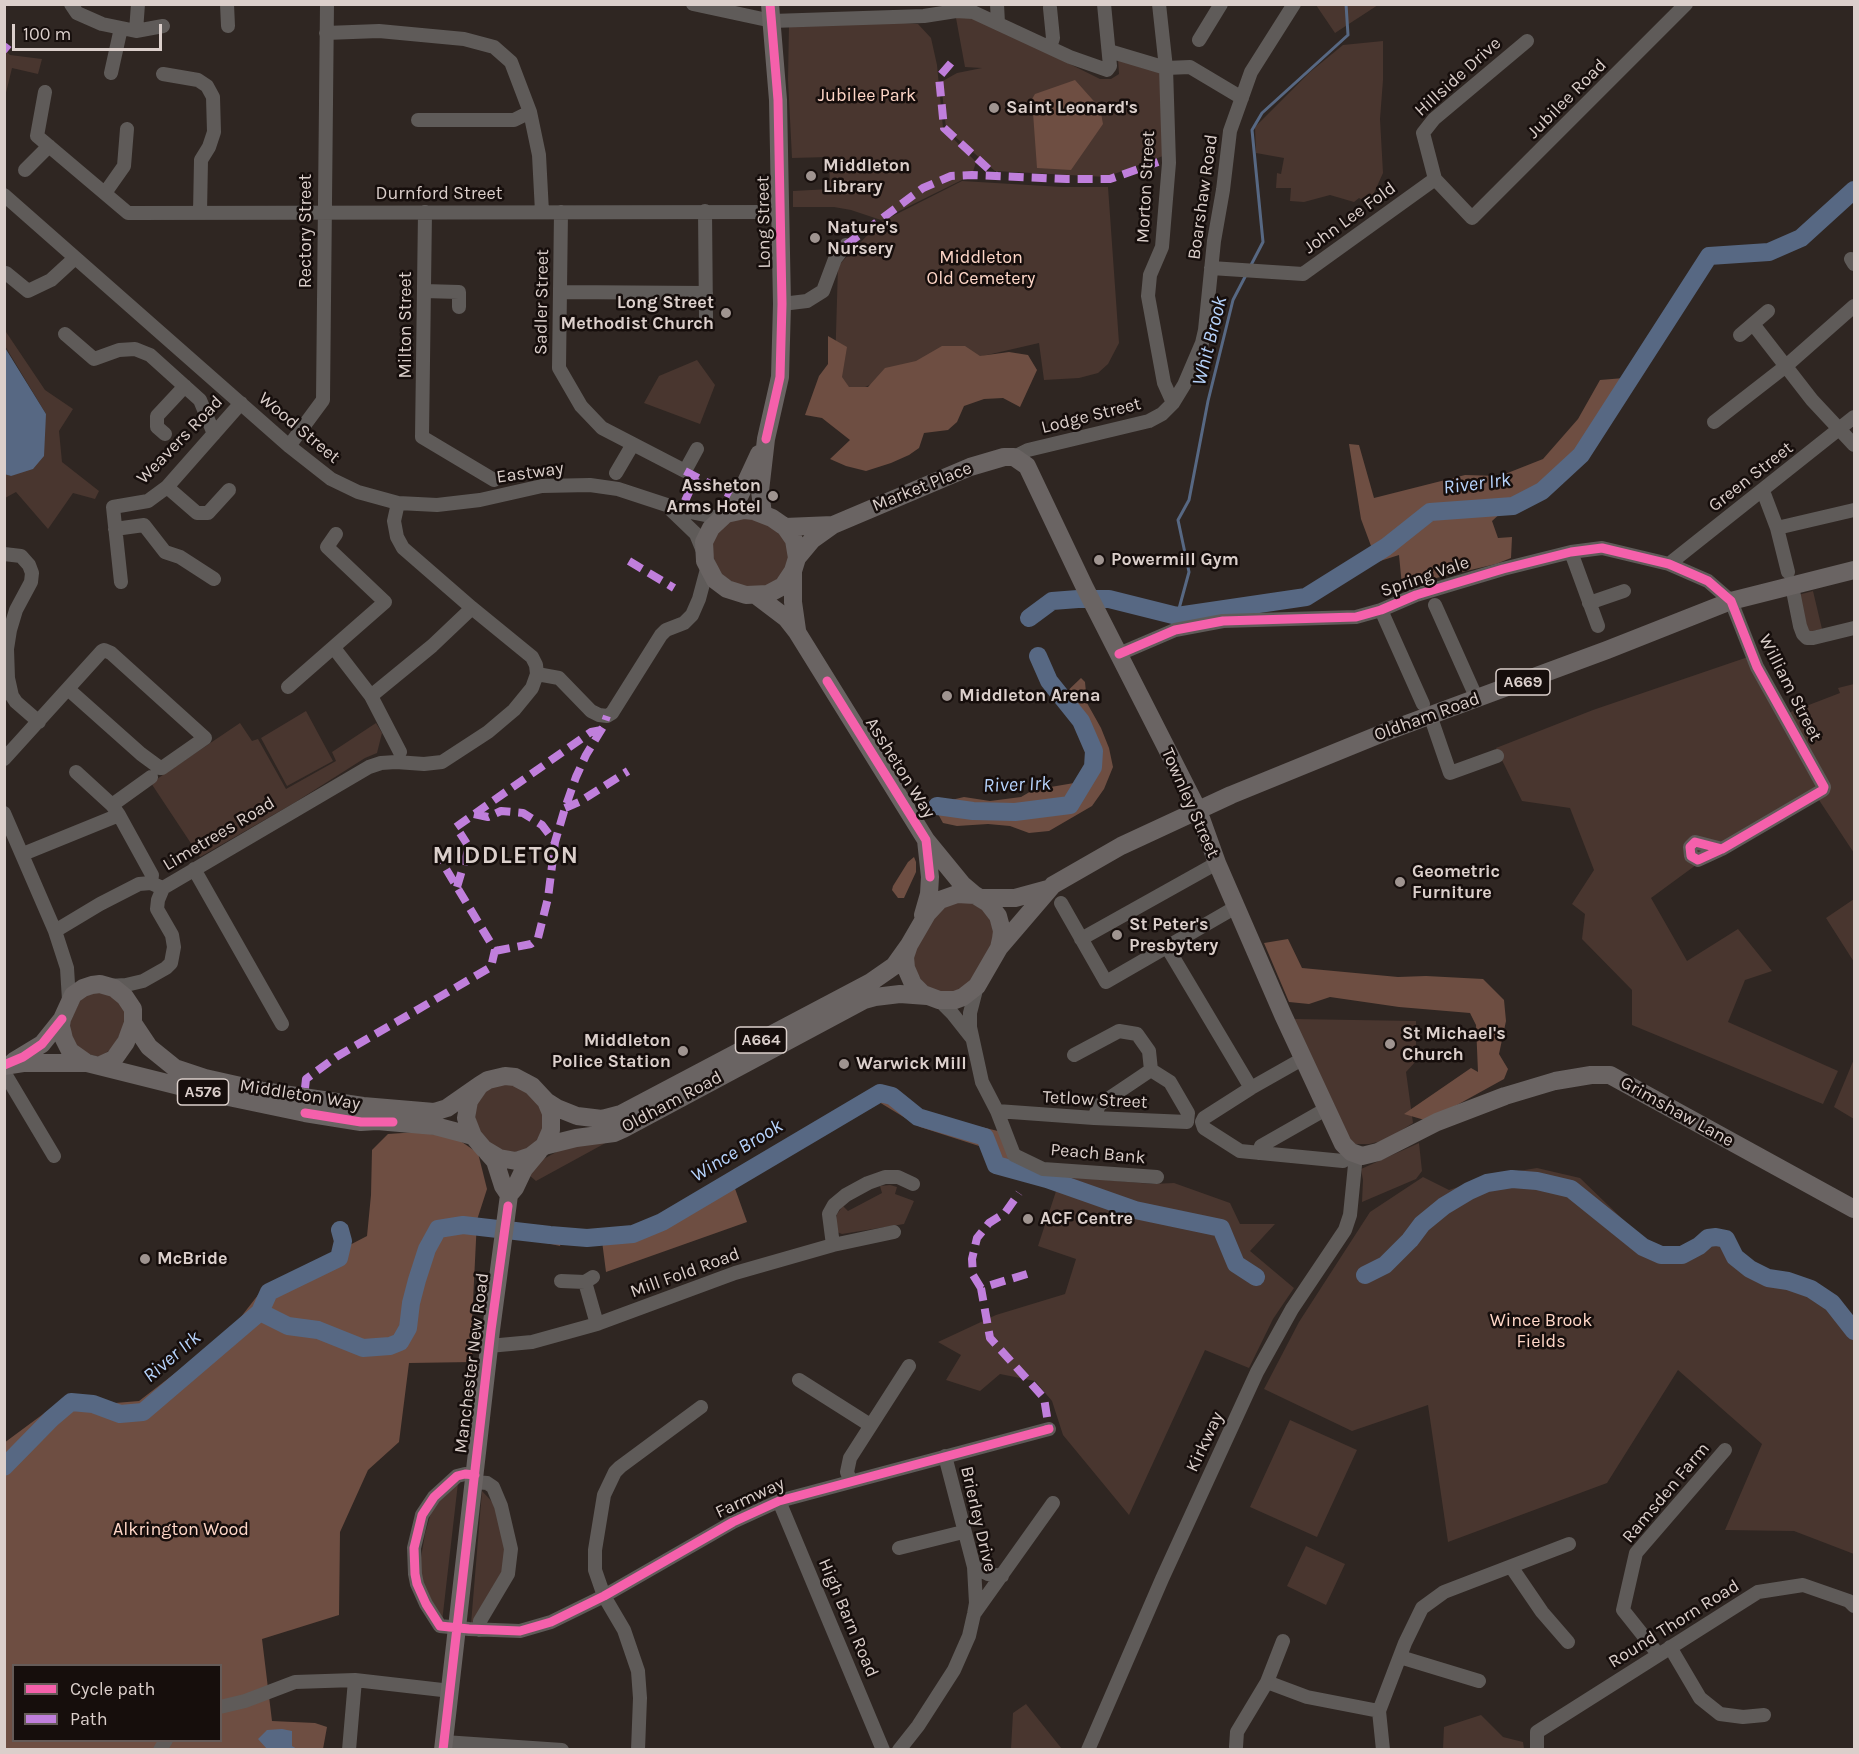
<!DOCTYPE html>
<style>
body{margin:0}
#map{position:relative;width:1859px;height:1754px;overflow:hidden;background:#2f2622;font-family:Karla,sans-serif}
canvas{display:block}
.frame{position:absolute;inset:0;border:6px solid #dbcfcb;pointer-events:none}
.legend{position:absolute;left:12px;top:1664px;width:210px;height:78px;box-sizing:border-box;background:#160e0c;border:2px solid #655b58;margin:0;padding:8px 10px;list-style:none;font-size:18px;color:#dbcfcb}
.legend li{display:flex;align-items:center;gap:12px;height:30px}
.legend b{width:30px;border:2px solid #655b58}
.scale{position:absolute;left:12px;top:24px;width:150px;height:27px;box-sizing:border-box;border:3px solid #dbcfcb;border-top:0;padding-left:8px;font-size:18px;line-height:21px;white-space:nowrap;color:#dbcfcb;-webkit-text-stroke:4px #160e0c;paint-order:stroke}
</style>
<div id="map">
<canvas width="1859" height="1754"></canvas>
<div class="frame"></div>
<ul class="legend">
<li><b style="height:8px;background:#f560ab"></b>Cycle path</li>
<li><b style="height:8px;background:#c07fdc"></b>Path</li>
</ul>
<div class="scale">100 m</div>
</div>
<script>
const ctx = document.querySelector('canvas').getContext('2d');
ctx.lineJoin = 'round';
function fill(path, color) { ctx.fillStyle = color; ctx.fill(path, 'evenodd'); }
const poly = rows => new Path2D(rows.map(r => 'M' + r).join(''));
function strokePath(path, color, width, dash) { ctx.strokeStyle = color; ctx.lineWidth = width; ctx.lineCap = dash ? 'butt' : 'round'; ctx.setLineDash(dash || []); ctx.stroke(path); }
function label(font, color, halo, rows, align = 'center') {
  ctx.font = font + ' Karla,sans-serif'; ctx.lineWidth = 5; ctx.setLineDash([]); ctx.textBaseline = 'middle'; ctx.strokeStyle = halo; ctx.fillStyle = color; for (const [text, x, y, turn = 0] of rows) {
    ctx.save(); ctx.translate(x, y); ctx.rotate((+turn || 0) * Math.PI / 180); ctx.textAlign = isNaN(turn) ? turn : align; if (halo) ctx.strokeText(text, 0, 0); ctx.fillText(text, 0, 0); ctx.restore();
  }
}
const green = poly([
 [1316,5,1378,5,1335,33],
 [971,15,1100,79,1111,79,1119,74,1118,59,1164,70,1163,156,1106,177,995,171,946,129,941,82,957,73,982,68,965,67,956,18],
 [902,23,918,24,931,38,937,65,943,128,976,162,972,175,881,220,851,210,834,207,793,207,793,191,830,189,829,157,792,158,788,80,789,25],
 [1383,41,1383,80,1380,119,1383,173,1369,204,1359,198,1354,202,1330,195,1304,202,1290,201,1291,188,1276,188,1277,173,1281,174,1284,158,1256,153,1255,127,1310,72,1343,45],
 [5,50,10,55,42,59,38,74,12,68,5,97],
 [962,181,1062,187,1108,187,1119,343,1108,364,1098,373,1079,378,1044,380,1039,343,883,379,834,401,838,266,879,223],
 [4,329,45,390,73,409,59,431,62,462,99,491,95,499,73,493,48,529,16,492,5,498,5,474,11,476,46,414,5,346],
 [697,360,715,385,700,424,644,403,659,376],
 [744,517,769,524,785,538,790,557,782,576,766,587,739,586,720,574,711,551,714,538,724,524],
 [1813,591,1822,629,1808,632,1798,595],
 [1748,657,1788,713,1840,693,1838,688,1854,684,1854,853,1817,797,1726,843,1651,898,1687,961,1738,929,1772,971,1745,980,1728,1022,1838,1071,1823,1104,1632,1025,1632,990,1582,939,1585,914,1572,904,1594,870,1570,808,1522,801,1496,748,1593,710],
 [306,711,333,761,287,786,261,738],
 [240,723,252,741,258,739,286,789,336,761,332,752,376,723,382,733,377,753,365,758,294,803,200,857,151,783],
 [1854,899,1854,962,1826,918],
 [966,900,988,913,995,938,971,982,965,987,947,994,927,989,913,967,915,947,925,929,944,906],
 [99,992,111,995,125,1009,126,1022,113,1048,100,1057,84,1053,80,1050,71,1037,70,1021,82,997],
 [1294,1019,1416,1021,1416,1061,1406,1072,1413,1123,1386,1140,1369,1144,1355,1144,1343,1135],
 [1854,1059,1854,1119,1834,1107],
 [505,1084,513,1085,527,1092,539,1105,543,1115,543,1128,537,1141,527,1149,515,1152,502,1151,490,1143,480,1132,475,1117,477,1104,486,1091,492,1087],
 [611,1140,536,1181,529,1175,540,1161,558,1151,569,1147],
 [1419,1143,1422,1171,1416,1179,1362,1202,1363,1180,1361,1169],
 [1537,1168,1580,1178,1639,1235,1666,1252,1695,1244,1714,1232,1734,1238,1745,1260,1770,1273,1803,1279,1828,1295,1854,1324,1854,1554,1794,1531,1725,1530,1762,1444,1678,1370,1607,1483,1448,1542,1428,1405,1352,1431,1264,1389,1299,1322,1370,1212,1423,1177,1449,1190,1494,1175],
 [1061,1176,1152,1184,1174,1183,1230,1203,1240,1224,1275,1224,1250,1251,1294,1288,1273,1319,1249,1368,1205,1350,1129,1515,1063,1435,1052,1401,1035,1381,1000,1374,980,1391,946,1380,961,1355,938,1342,996,1315,1065,1294,1076,1259,1038,1246],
 [890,1185,897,1187,895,1194,914,1201,904,1224,842,1234,837,1232,835,1223,837,1214,843,1206,848,1211,882,1193,880,1186],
 [1290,1420,1357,1450,1317,1537,1250,1507],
 [458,1483,442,1622,428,1601,419,1569,425,1534,432,1509],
 [482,1491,498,1508,506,1559,502,1576,484,1607,471,1624],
 [1306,1546,1345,1564,1326,1605,1287,1586],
 [1026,1704,1062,1749,1011,1749,1013,1713],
 [1481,1715,1503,1737,1523,1742,1524,1749,1443,1749,1444,1727]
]);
const forest = poly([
 [1075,80,1100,108,1103,124,1071,170,1037,168,1032,99,1035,94],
 [828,336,847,347,842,377,849,387,868,387,885,368,916,361,942,346,965,346,980,356,1009,352,1028,355,1037,370,1020,407,1003,398,984,399,964,406,957,422,948,430,924,433,919,448,909,455,891,463,866,471,846,466,830,459,850,440,822,418,805,415,819,376,828,364],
 [1624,378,1596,423,1578,464,1548,492,1503,511,1492,521,1498,538,1512,537,1511,558,1496,564,1402,586,1399,555,1377,562,1361,519,1349,444,1359,445,1374,498,1465,475,1500,476,1543,459,1578,419,1600,380],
 [1081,678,1085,682,1087,703,1101,728,1109,748,1113,767,1104,789,1092,806,1049,831,1029,833,1010,826,988,824,957,826,943,823,932,803,947,801,964,797,990,801,1021,797,1033,790,1074,783,1087,769,1087,747,1058,700],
 [914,857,916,862,916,872,904,898,898,898,892,890,893,886,908,862],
 [1288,939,1302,968,1398,977,1426,976,1483,979,1504,1000,1506,1021,1499,1054,1508,1069,1504,1079,1428,1121,1404,1114,1471,1068,1478,1072,1476,1025,1470,1013,1399,1007,1330,997,1309,1004,1289,1002,1264,943],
 [889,1091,898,1094,926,1114,998,1131,1014,1159,1014,1174,992,1165,988,1151,979,1146,920,1127,879,1102,733,1183,747,1222,606,1272,602,1241,562,1239,560,1246,519,1237,521,1229,585,1235,627,1232,648,1225,721,1183,721,1180,863,1098],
 [417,1132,456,1138,478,1153,487,1189,477,1220,471,1342,473,1362,409,1363,399,1442,368,1470,340,1532,339,1615,262,1639,272,1721,315,1723,327,1727,323,1749,5,1749,4,1443,58,1403,78,1395,115,1403,139,1401,230,1331,258,1295,267,1288,367,1236,371,1195,372,1150,388,1134],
 [14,1666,220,1666,220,1740,14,1740]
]);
const water = poly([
 [4,346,46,414,44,456,33,469,11,476,4,474],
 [282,1729,292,1731,292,1746,297,1749,267,1749,258,1739,267,1730]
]);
const stream = poly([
 [1250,267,1263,242,1252,130,1262,113,1348,35,1346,4],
 [1177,616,1189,572,1178,520,1189,500,1208,401,1233,300,1247,273]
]);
const river = poly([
 [1029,618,1052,601,1078,599,1109,599,1177,616,1306,597,1386,547,1430,512,1513,506,1542,491,1581,455,1709,256,1769,252,1801,238,1854,190],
 [937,806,973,811,1015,812,1070,805,1093,767,1094,751,1081,721,1049,681,1038,656],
 [1365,1275,1385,1265,1410,1240,1422,1224,1444,1206,1469,1191,1487,1183,1512,1179,1537,1181,1571,1189,1643,1247,1661,1255,1682,1255,1699,1246,1708,1238,1716,1237,1726,1239,1735,1257,1750,1269,1768,1278,1788,1281,1811,1289,1832,1303,1854,1331],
 [260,1312,288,1326,318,1330,363,1348,390,1346,400,1342,408,1328,411,1303,417,1280,427,1249,438,1229,463,1225,550,1235,587,1238,633,1234,662,1222,880,1093,892,1096,918,1117,985,1137,996,1165,1047,1179,1135,1210,1221,1228,1236,1264,1256,1277],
 [4,1467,51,1419,71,1402,93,1404,120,1414,143,1412,260,1312,269,1292,339,1258,343,1241,340,1230]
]);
const minor = poly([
 [71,4,77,13,102,24,136,31,163,26],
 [227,4,228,26],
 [693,4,772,21,924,16,956,11,973,12,1070,57,1107,70,1110,66,1104,4],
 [997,4,998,23],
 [1159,4,1166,68,1169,163,1162,247,1150,275,1148,296,1164,383,1173,403],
 [1050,8,1053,38,1050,47],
 [136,31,138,4],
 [326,33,379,31,464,39,494,47,511,62,530,112,539,155,542,212],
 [1199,40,1221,4],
 [1109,51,1166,68,1190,67,1242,98],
 [111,73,121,28],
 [163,74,198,80,207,86,213,97,214,132,209,147,201,160,200,213],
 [45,92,37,136,128,213,780,212],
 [418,120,514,120,530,112],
 [25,170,49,146],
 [1435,179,1472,218,1686,4],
 [1435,179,1423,133,1434,119,1527,41],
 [105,193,124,166,127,129],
 [4,195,289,446,331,479,358,492,398,503,437,505,480,500,542,486,590,485,618,489,685,511,720,518],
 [705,211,706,318],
 [425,212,422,437,494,480],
 [561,212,559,368,581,406,602,428,685,471,697,449],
 [1851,259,1854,264],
 [1211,268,1303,274,1435,179],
 [6,273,28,291,51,280,75,258],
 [424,291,459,292,459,307],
 [560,292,706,293],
 [782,304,807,301,823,291,835,259,846,245],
 [1753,324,1812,400,1854,445],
 [65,334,94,359,119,350,135,349,150,355,200,400,214,434],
 [1740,335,1768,311],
 [1714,422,1786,366,1854,306],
 [165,434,157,427,157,416,185,386],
 [289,446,323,400,327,4],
 [1014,457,1028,450,1149,421,1162,414,1173,403,1184,385,1202,343,1205,330,1214,241,1223,190,1230,131,1251,72,1294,4],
 [616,473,633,444],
 [167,487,197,513,208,513,229,490],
 [1763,491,1777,528,1788,572],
 [671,510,696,534,703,551],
 [1777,528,1854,510],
 [115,529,144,525,165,552,180,557,214,579],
 [1571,552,1598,626],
 [4,554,21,556,29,565,32,573,31,582,16,610,10,630,7,649,8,678,12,696,16,702,39,722],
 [1669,564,1854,417],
 [121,582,113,507,148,501,167,487,241,403],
 [1792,586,1800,626,1803,634,1807,638,1813,638,1854,628],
 [1589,603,1624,591],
 [1435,605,1477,699],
 [1381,610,1423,704],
 [334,648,371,696,400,752],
 [1119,654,1175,630,1223,621,1356,617,1381,610,1416,595,1503,569,1571,552,1602,548,1669,564,1708,581,1731,601,1757,667,1824,787,1823,790,1722,849,1695,842,1690,847,1691,856,1698,860,1722,849],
 [537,674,559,678,591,711,599,715,607,716,612,713,661,635,666,630,684,623,692,615,699,599,707,569],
 [288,687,385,602,327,547,336,534],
 [371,696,432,646,472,608],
 [1430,715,1450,773,1497,756],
 [4,759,102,651,104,650,111,653,205,738,162,768,160,768,141,754,68,689],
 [76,772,112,805,119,815,152,875,151,883],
 [112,805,151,777],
 [4,813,55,931,67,968,69,1000],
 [23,854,119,815],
 [194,869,282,1024],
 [1061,903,1106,982,1236,907],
 [55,931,100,904,139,884,151,883,160,887],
 [1081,939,1217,863],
 [1167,947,1251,1088],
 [109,986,126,985,143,981,166,968,171,963,174,947,172,935,157,909,158,900,163,888,369,767,381,763,396,762,424,764,442,762,488,732,514,710,532,688,537,674,536,665,532,657,472,608,403,548,397,537,394,521,398,503],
 [977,986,970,1013,970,1027,982,1082,997,1111,1014,1155,1043,1169,1157,1177],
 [939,1000,952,1013,971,1037],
 [1074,1055,1119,1031,1137,1034,1149,1051,1151,1070],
 [1304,1058,1251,1088,1204,1118,1202,1122,1204,1128,1240,1151,1343,1161,1350,1156,1351,1152],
 [4,1072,54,1156],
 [997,1111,1094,1118,1187,1122,1188,1113,1170,1082,1151,1070],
 [1094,1118,1099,1105,1151,1070],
 [1259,1153,1261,1146,1326,1109],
 [833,1245,829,1214,834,1205,846,1195,868,1183,885,1177,898,1177,913,1184],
 [561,1281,585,1282,593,1277],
 [585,1282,597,1324],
 [489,1346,532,1342,597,1324,735,1273,833,1245,894,1232],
 [799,1380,870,1425],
 [475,1475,465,1474,457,1476,434,1497,422,1515,414,1548,415,1574,417,1584,426,1604,440,1626,469,1629,520,1631,551,1622,604,1596,733,1522,779,1501,1049,1429],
 [850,1480,847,1472,850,1458,909,1366],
 [475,1482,487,1483,493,1487,501,1506,511,1549,508,1574,480,1621,479,1630],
 [779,1501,883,1750],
 [899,1548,963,1532],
 [974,1567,988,1574,1002,1576],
 [1512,1568,1542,1612,1568,1642],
 [974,1614,1053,1503],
 [1670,1647,1700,1698,1720,1714,1743,1717,1764,1715],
 [1658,1654,1623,1610,1636,1553,1725,1450],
 [1400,1657,1479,1681],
 [1267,1682,1307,1697,1379,1711],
 [220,1707,245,1701,295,1682,355,1680,451,1691],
 [444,1742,562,1750],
 [1236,1747,1237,1732,1267,1682,1283,1641],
 [160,1750,166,1740],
 [349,1750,355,1680],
 [638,1750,640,1698,638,1671,624,1630,604,1596,595,1570,595,1550,604,1495,615,1472,620,1467,701,1407],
 [899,1750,918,1726,954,1670,969,1636,974,1614,976,1603,974,1567,945,1456],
 [1088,1750,1162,1579,1257,1372,1292,1309,1345,1230,1350,1215,1356,1155],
 [1383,1750,1379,1711,1405,1643,1422,1608,1444,1592,1569,1544],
 [1537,1750,1537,1732,1758,1592,1803,1585,1849,1601,1854,1606]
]);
const major = poly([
 [744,510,754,511,772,518,785,527,794,540,797,558,793,571,783,586,768,594,746,595,727,589,715,580,705,561,704,542,711,528,726,514,744,510],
 [726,514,740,495,759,454],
 [763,514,760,491,766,439,780,377,782,304,778,100,770,4],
 [785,527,833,525],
 [797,558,812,540,833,525,970,467,1004,457,1014,457,1027,466,1085,588,1198,810,1217,863,1283,1015,1343,1144,1351,1152,1362,1156,1378,1152,1437,1122,1505,1096,1555,1081,1591,1075,1610,1075,1854,1209],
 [793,571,793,602,797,630],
 [757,596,786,618,797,632,926,840,962,884,975,895],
 [957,894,975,895,988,903,998,916,1002,931,1001,939,999,948,977,986,963,997,955,1000,939,1000,923,994,913,984,906,968,905,957,909,945,927,914,940,900,957,894],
 [981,898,1015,898,1048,889],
 [923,915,929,894,930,877,926,840],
 [999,948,1053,885,1121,846,1231,795,1388,731,1607,650,1731,601,1854,570],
 [133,1023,149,1047,175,1068,205,1078,263,1091,363,1106,434,1112,447,1108,480,1085],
 [14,1061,42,1044,62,1019],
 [101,1065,114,1059,126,1042,133,1023,133,1009,125,997,114,988,100,984,92,985,83,988,73,995,62,1019,61,1026,64,1039,70,1051,87,1063,195,1090,305,1113,361,1122,377,1121,435,1126,473,1136],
 [4,1066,23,1063,87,1063],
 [505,1076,515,1077,532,1086,546,1101,551,1113,551,1130,544,1146,531,1156,516,1161,499,1158,484,1149,473,1136,466,1118,469,1101,480,1085,488,1080,505,1076],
 [546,1101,557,1108,577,1116,602,1119,621,1114,871,982,894,966,909,945],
 [544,1146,576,1138,614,1133,623,1129,864,1000,875,997,900,994,927,996],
 [487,1152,495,1161,503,1186,509,1195],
 [443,1750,491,1330,509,1195,515,1188,524,1169,539,1151]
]);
const quiet = poly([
 [4,46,9,50],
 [951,63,939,77,944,128,996,176],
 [846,245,923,188,951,176,972,175,1067,179,1110,179,1158,162],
 [685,471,731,495],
 [685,501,696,477],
 [629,561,674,588],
 [565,808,579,802,628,771],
 [474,814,488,817,501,811,523,813,542,825,555,842],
 [456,827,591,732,602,730],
 [457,887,469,847,460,833],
 [495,951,531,944,538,938,548,898,555,842,565,808,576,777,586,755,603,727,607,716],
 [305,1088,306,1079,336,1057,491,967,495,950,440,859],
 [1027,1274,981,1288,990,1338,1044,1398,1049,1429],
 [981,1288,973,1275,972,1259,977,1238,989,1223,1005,1213,1019,1193]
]);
const cycleway = poly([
 [766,439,780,377,782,304,778,100,770,4],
 [1119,654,1175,630,1223,621,1356,617,1381,610,1416,595,1503,569,1571,552,1602,548,1669,564,1708,581,1731,601,1757,667,1824,787,1823,790,1722,849,1695,842,1690,847,1691,856,1698,860,1722,849],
 [827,681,926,840,930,877],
 [4,1065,23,1057,42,1044,62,1019],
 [305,1113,361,1122,393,1122],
 [475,1475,465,1474,457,1476,434,1497,422,1515,414,1548,415,1574,417,1584,426,1604,440,1626,469,1629,520,1631,551,1622,604,1596,733,1522,779,1501,1049,1429],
 [443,1750,491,1330,508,1206]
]);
const markers = [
 [994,108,6,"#9f9490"],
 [811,176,6,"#9f9490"],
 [815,238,6,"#9f9490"],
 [726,313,6,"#9f9490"],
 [773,496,6,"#9f9490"],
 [1099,560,6,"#9f9490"],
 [947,696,6,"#9f9490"],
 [1400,882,6,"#9f9490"],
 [1117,935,6,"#9f9490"],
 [1390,1044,6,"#9f9490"],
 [683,1051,6,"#9f9490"],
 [844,1064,6,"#9f9490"],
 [1028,1219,6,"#9f9490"],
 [145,1259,6,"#9f9490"]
];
const shields = [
 [1523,682,54],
 [761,1040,51],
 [203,1092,51]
];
const shieldNames = [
 ["A669",1523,682],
 ["A664",761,1040],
 ["A576",203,1092]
];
const streetNames = [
 ["Hillside Drive",1458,77,-42],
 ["Jubilee Road",1567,99,-45],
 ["Morton Street",1146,187,-87],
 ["Durnford Street",439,194],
 ["Boarshaw Road",1203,197,-82],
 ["John Lee Fold",1350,218,-36],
 ["Long Street",764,222,-91],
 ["Rectory Street",306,231,-90],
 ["Sadler Street",542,302,-89],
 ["Milton Street",406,325,-90],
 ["Lodge Street",1091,416,-14],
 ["Wood Street",299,428,40],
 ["Weavers Road",180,440,-46],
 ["Eastway",530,473,-8],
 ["Green Street",1751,477,-38],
 ["Market Place",922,487,-22],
 ["Spring Vale",1425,577,-19],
 ["William Street",1790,688,63],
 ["Oldham Road",1427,717,-20],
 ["Assheton Way",900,768,58],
 ["Townley Street",1190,803,66],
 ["Limetrees Road",219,834,-31],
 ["Middleton Way",300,1095,9],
 ["Tetlow Street",1095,1100,3],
 ["Oldham Road",672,1102,-28],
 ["Grimshaw Lane",1677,1112,29],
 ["Peach Bank",1098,1154,5],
 ["Mill Fold Road",685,1273,-20],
 ["Manchester New Road",472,1363,-83],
 ["Kirkway",1205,1442,-65],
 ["Ramsden Farm",1666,1493,-50],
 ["Farmway",750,1498,-25],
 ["Brierley Drive",978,1519,77],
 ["High Barn Road",848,1618,67],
 ["Round Thorn Road",1674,1624,-32]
];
const parkNames = [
 ["Jubilee Park",867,96],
 ["Middleton",981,258],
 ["Old Cemetery",981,279],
 ["Wince Brook",1541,1321],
 ["Fields",1541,1342],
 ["Alkrington Wood",181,1530]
];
const poiNames = [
 ["Saint Leonard's",1006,108],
 ["Middleton",823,166],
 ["Library",823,187],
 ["Nature's",827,228],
 ["Nursery",827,249],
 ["Long Street",714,303,"right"],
 ["Methodist Church",714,324,"right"],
 ["Assheton",761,486,"right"],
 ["Arms Hotel",761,507,"right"],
 ["Powermill Gym",1111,560],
 ["Middleton Arena",959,696],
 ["Geometric",1412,872],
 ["Furniture",1412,893],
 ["St Peter's",1129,925],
 ["Presbytery",1129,946],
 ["St Michael's",1402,1034],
 ["Church",1402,1055],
 ["Middleton",671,1041,"right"],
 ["Police Station",671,1062,"right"],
 ["Warwick Mill",856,1064],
 ["ACF Centre",1040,1219],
 ["McBride",157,1259]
];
const waterNames = [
 ["Whit Brook",1210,341,-76],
 ["River Irk",1477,484,-7],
 ["River Irk",1017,785,-2],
 ["Wince Brook",737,1151,-31],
 ["River Irk",172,1357,-40]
];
const districtNames = [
 ["MIDDLETON",506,856]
];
fill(green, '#49362f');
fill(forest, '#6e4e42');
fill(water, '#576883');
strokePath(stream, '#576883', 3);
strokePath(river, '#576883', 18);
strokePath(minor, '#5f5b59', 14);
strokePath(major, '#6a6463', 18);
strokePath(quiet, '#c07fdc', 8, [15, 8]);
strokePath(cycleway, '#f560ab', 9);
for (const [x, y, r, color] of markers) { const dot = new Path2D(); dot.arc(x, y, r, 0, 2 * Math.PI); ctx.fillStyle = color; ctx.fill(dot); strokePath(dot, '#160e0c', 2); }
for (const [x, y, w] of shields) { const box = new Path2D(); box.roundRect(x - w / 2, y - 13, w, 26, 4.5); ctx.fillStyle = '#160e0c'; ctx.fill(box); strokePath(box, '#dbcfcb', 1.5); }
label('bold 16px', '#dbcfcb', null, shieldNames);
label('18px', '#dbcfcb', '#160e0c', streetNames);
label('18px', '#ffd7c8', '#160e0c', parkNames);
label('bold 18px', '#dbcfcb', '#160e0c', poiNames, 'left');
label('italic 20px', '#b6d3fc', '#160e0c', waterNames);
ctx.letterSpacing = '1.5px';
label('bold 24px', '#dbcfcb', '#160e0c', districtNames);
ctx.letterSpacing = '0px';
</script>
